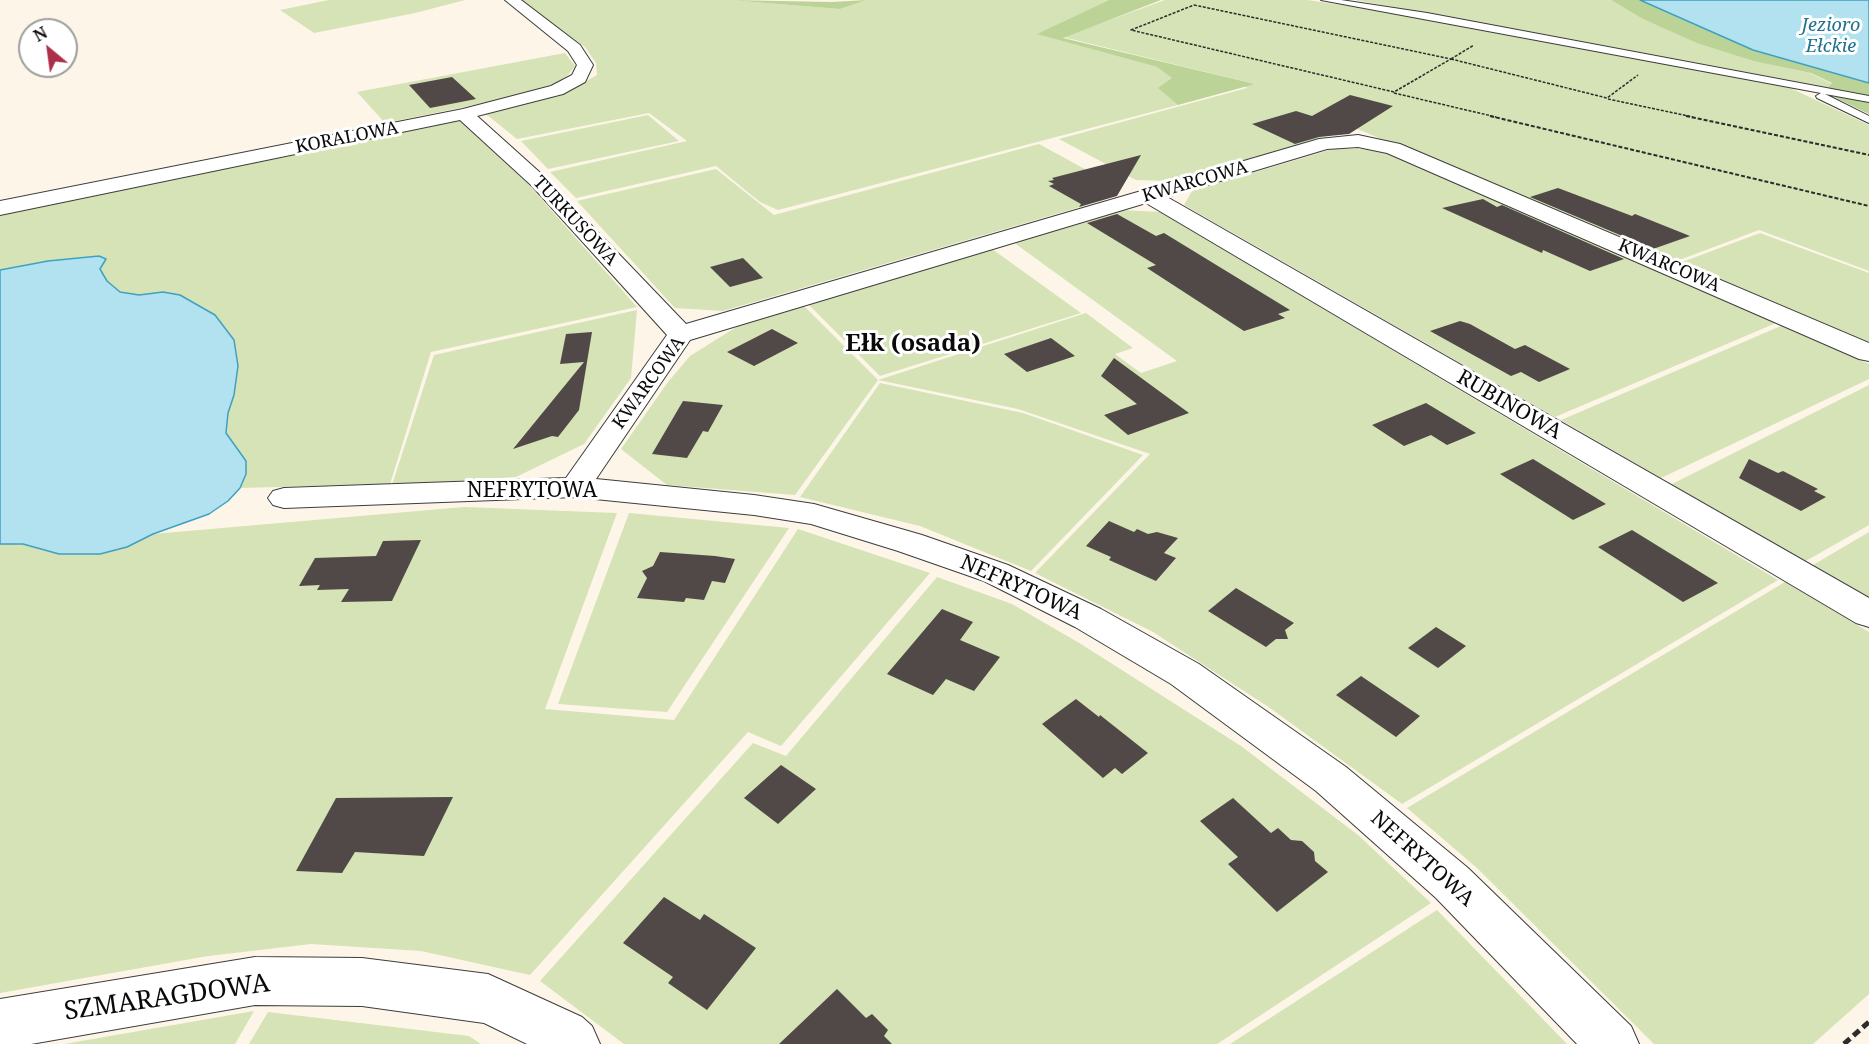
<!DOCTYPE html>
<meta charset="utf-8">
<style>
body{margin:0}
#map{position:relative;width:1869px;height:1044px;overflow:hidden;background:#fdf6e8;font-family:"Noto Serif",serif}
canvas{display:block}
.north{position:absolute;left:18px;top:18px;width:60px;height:60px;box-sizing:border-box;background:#fff;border:2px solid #9d9d9d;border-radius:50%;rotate:331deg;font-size:16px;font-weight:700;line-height:24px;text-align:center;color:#0a0a0a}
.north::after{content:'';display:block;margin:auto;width:21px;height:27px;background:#ac2f49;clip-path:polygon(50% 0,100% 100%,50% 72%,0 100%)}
</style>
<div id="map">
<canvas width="1869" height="1044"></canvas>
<div class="north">N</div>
</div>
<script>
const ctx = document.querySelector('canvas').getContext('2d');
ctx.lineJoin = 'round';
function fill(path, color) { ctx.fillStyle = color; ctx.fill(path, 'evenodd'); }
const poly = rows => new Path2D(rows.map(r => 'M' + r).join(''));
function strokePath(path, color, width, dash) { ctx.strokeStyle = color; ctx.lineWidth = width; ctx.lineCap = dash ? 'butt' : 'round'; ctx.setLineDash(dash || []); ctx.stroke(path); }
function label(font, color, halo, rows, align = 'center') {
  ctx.font = font + ' "Noto Serif",serif'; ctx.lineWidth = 6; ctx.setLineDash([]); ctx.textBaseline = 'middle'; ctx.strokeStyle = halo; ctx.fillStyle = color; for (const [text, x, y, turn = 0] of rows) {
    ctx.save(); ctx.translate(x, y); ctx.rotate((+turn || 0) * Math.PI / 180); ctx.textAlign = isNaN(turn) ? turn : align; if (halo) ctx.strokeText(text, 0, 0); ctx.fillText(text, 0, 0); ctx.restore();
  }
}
const green = poly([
 [329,0,465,0,415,13,314,33,280,10],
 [519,0,729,0,840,9,867,0,1109,0,1038,34,1157,67,1173,78,1159,88,1178,105,778,210,760,202,716,166,576,198,550,172,687,141,649,113,517,139,486,114,571,90,597,75,596,63,585,47],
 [1165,0,1307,0,1364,8,1786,86,1869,125,1869,271,1759,230,1674,262,1355,128,1171,181,1136,180,1059,139,1247,88,1245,86,1255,84,1063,37],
 [1355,0,1611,0,1641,18,1757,62,1810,73,1832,84,1827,89],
 [565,53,575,66,568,75,554,84,514,97,385,123,357,92],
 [648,115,679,141,548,169,521,141],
 [458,119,528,184,637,307,431,352,390,484,240,488,246,474,246,461,226,433,228,413,234,395,163,292,139,295,120,292,107,281,100,269,99,256,48,261,0,270,0,213],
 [1039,144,1114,185,1098,197,1104,200,723,311,675,308,577,201,716,169,774,215],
 [1336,148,1379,150,1776,323,1555,417,1184,205,1192,191],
 [1121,210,1161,212,1778,580,1402,804,1270,708,1153,632,1035,573,1150,454,1018,409,878,380,795,495,667,485,621,449,668,382,690,356,738,326,804,306,878,380,1086,313,1133,348,1115,354,1141,373,1177,361,1013,242],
 [1760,233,1869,273,1869,345,1677,264],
 [992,249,1081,313,880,376,807,303],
 [637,310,631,378,584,444,516,477,392,485,434,355],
 [1781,326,1869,364,1869,379,1661,478,1561,420],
 [880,383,1023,413,1143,455,1031,571,920,526,800,497],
 [1869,385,1869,525,1804,562,1670,485],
 [464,507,617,513,545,709,674,720,798,529,930,573,781,746,748,732,530,975,421,951,311,944,208,956,0,993,0,544,23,544,59,554,127,547,153,534],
 [629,513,789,528,667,712,558,704],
 [1869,532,1869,597,1813,565],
 [937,577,1012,604,1081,644,1241,746,1358,835,1431,903,1217,1044,624,1044,540,981,753,743,786,756],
 [1785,582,1869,632,1869,994,1813,1044,1654,1044,1477,868,1407,808],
 [1437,910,1567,1044,1230,1044],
 [254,1011,235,1044,64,1044],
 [268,1012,469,1036,481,1044,249,1044]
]);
const forest = poly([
 [729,0,831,2,867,0,840,9],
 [1109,0,1161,0,1063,38,1255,84,1178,105,1158,88,1172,78,1157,67,1037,34],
 [1611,0,1640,0,1753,50,1869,83,1869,114,1836,98,1827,89,1832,83,1811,73,1757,62,1697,43,1641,18]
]);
const water = poly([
 [1640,0,1869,0,1869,83,1753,50,1640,0],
 [99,256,106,259,100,269,107,281,120,292,139,295,163,292,180,295,215,315,234,340,238,366,234,395,228,413,226,433,246,461,246,474,240,488,228,501,209,514,153,534,127,547,100,554,59,554,23,544,0,544,0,270,48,261,99,256]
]);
const building = poly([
 [452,77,476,99,430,108,409,85],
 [1350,95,1393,106,1349,134,1319,137,1295,144,1252,124,1296,111,1312,116],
 [1141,155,1117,196,1079,207,1081,204,1049,186,1054,184,1048,181,1054,180,1052,178],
 [1558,188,1632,216,1635,214,1690,236,1653,249,1530,197],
 [1483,199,1497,207,1502,205,1624,259,1590,271,1543,250,1542,253,1442,208],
 [1117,214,1156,236,1164,233,1290,310,1278,314,1285,318,1244,331,1147,268,1156,265,1087,223],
 [743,258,763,278,730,287,710,267],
 [1460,321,1470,324,1515,349,1525,345,1570,369,1539,382,1521,372,1511,376,1430,331],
 [772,329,798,343,754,366,727,352],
 [592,332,579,410,558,437,552,436,513,449,584,362,560,364,566,334],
 [1051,338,1075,356,1027,372,1004,354],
 [1114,358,1189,413,1128,435,1104,415,1137,404,1101,376],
 [683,401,723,405,708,432,703,431,687,458,652,454],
 [1426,403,1476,433,1447,445,1431,435,1404,446,1372,425],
 [1533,459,1606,504,1573,520,1500,474],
 [1749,459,1778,473,1783,471,1818,489,1814,491,1826,497,1801,511,1739,478],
 [1109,521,1134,532,1137,529,1148,534,1157,532,1178,538,1164,553,1176,558,1156,581,1109,560,1111,557,1086,546],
 [1632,530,1718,583,1683,602,1598,547],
 [421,540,392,601,341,602,349,589,317,590,320,585,299,586,315,558,376,556,383,541],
 [660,552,715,556,735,559,725,583,712,581,704,600,686,598,684,602,637,598,647,578,642,571,653,566],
 [1236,588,1294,623,1285,630,1288,639,1276,639,1266,647,1208,611],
 [942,609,973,622,960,640,1000,657,974,691,946,679,933,695,887,674],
 [1436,627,1466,646,1438,668,1408,648],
 [1361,676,1420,716,1396,737,1336,695],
 [1076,699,1099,717,1100,715,1148,753,1122,774,1115,768,1103,778,1042,724],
 [781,765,816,789,778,824,744,798],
 [453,797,424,856,355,852,342,873,296,871,336,798],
 [1233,798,1271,833,1278,828,1291,840,1302,841,1314,852,1315,861,1328,872,1277,912,1228,864,1238,857,1200,821],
 [664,897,700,920,704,914,756,948,707,1010,668,983,673,977,623,943],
 [837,989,866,1018,872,1014,888,1030,884,1036,892,1044,779,1044]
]);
const pathFar2 = poly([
 [1194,5,1451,59,1394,92,1131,30,1194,5],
 [1451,59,1607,98,1638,75],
 [1451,59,1474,45],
 [1394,93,1496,117],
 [1608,99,1693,117]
]);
const pathFar1 = poly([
 [1490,116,1869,206],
 [1686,116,1869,155]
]);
const path = poly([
 [1844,1044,1869,1022]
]);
const service = poly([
 [1321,0,1341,0,1427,13,1869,96,1869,102,1825,94,1869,116,1869,123,1817,98,1816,96,1821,93,1321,0]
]);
const minor = poly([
 [505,0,521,0,580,45,593,65,585,82,563,94,477,116,546,178,686,324,1319,139,1358,135,1400,144,1869,343,1869,361,1859,359,1387,153,1358,147,1327,149,1167,197,1869,598,1869,627,1856,623,1146,203,690,340,596,479,754,495,814,504,922,535,1008,565,1101,609,1199,664,1346,767,1468,868,1631,1026,1639,1044,1577,1044,1436,898,1316,791,1171,684,1075,627,984,581,898,551,811,524,754,515,575,497,284,508,273,505,268,498,273,491,284,488,566,478,667,335,532,186,460,120,0,215,0,201,463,109,551,86,572,75,577,65,568,51,505,0],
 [255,957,362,958,488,974,582,1017,592,1026,600,1044,527,1044,484,1023,362,1006,255,1005,31,1044,0,1044,0,999,255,957]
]);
const farWaternames = [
 ["Jezioro",1831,26],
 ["Ełckie",1831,47]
];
const farStreetnames = [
 ["KORALOWA",347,138,-11],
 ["KWARCOWA",1195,182,-16],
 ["TURKUSOWA",575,221,47],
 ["KWARCOWA",1669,266,23],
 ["KWARCOWA",649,383,-54]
];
const streetNames = [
 ["RUBINOWA",1509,405,30],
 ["NEFRYTOWA",532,491],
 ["NEFRYTOWA",1021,588,24],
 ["NEFRYTOWA",1422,859,42]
];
const quarterNames = [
 ["Ełk (osada)",913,344]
];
const nearStreetnames = [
 ["SZMARAGDOWA",167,998,-8]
];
fill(green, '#d5e3b6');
fill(forest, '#bbd397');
fill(water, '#b2e2f0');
strokePath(water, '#3fa1c0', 1.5);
fill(building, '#514947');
strokePath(service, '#3d3d3d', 2);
strokePath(minor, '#3d3d3d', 2);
strokePath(pathFar2, '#2c2c2c', 1.5, [3, 1.5]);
strokePath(pathFar1, '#2c2c2c', 2, [4, 2]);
strokePath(path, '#2c2c2c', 5, [8, 4.5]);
fill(service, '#fff');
fill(minor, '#fff');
label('italic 18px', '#20708f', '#fff', farWaternames);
label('18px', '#0a0a0a', '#fff', farStreetnames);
label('21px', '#0a0a0a', '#fff', streetNames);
label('bold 24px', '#0a0a0a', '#fff', quarterNames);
label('26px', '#0a0a0a', '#fff', nearStreetnames);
</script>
